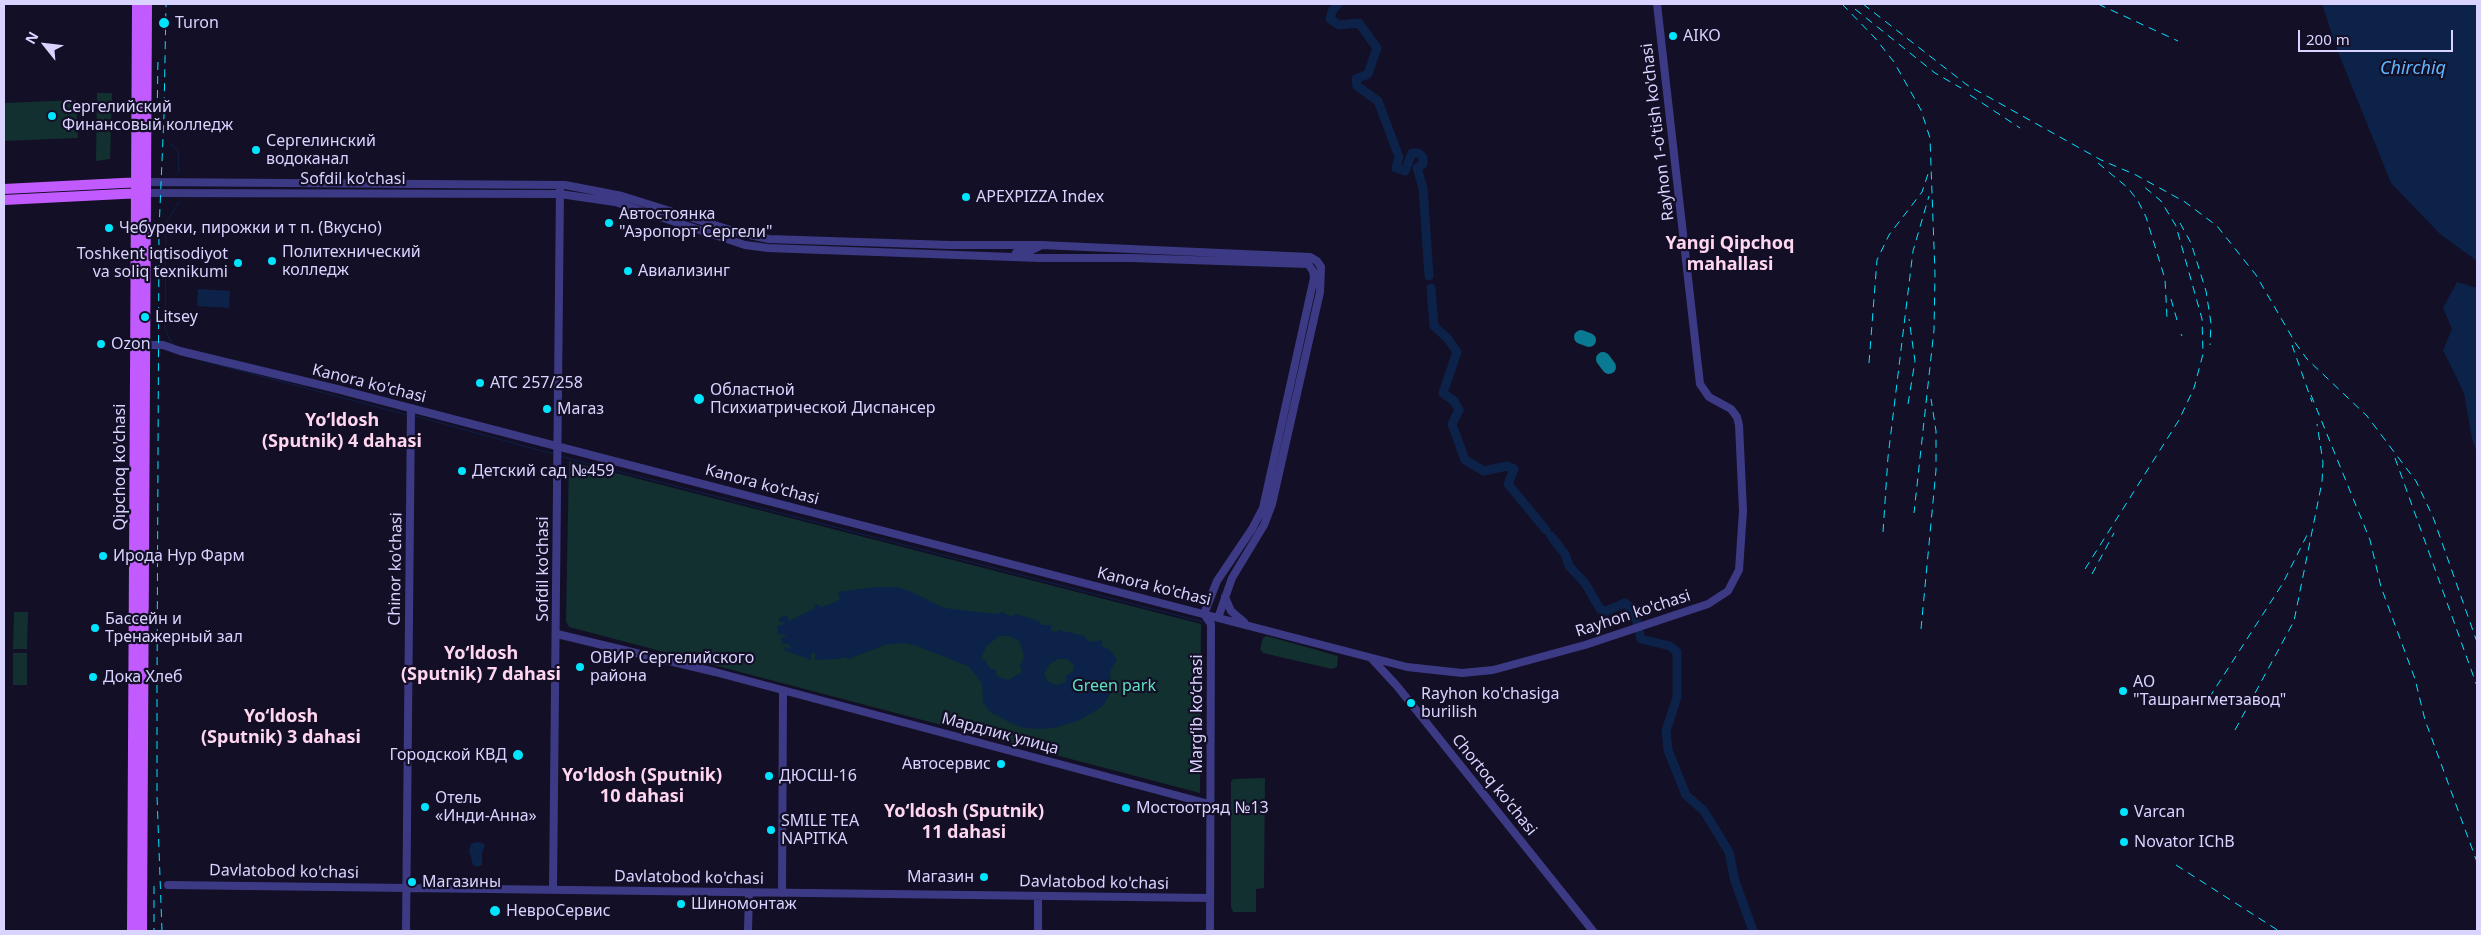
<!DOCTYPE html>
<meta charset="utf-8">
<style>
body{margin:0}
#map{position:relative;width:2481px;height:935px;overflow:hidden;background:#130f26;font-family:"Noto Sans",sans-serif}
canvas{display:block}
.frame{position:absolute;inset:0;border:5px solid #d9d4ff;pointer-events:none}
.north{position:absolute;left:20px;top:20px;width:50px;height:50px;-webkit-text-stroke:4px #130f26;paint-order:stroke;rotate:299deg;font-size:14px;font-weight:700;line-height:20px;text-align:center;color:#d9d4ff}
.north::after{content:'';display:block;margin:auto;width:18px;height:22px;background:#d9d4ff;clip-path:polygon(50% 0,100% 100%,50% 72%,0 100%)}
.scale{position:absolute;left:2298px;top:30px;width:155px;height:22px;box-sizing:border-box;border:2px solid #d9d4ff;border-top:0;padding-left:6px;font-size:15px;line-height:18px;white-space:nowrap;color:#d9d4ff;-webkit-text-stroke:4px #130f26;paint-order:stroke}
</style>
<div id="map">
<canvas width="2481" height="935"></canvas>
<div class="frame"></div>
<div class="north">N</div>
<div class="scale">200 m</div>
</div>
<script>
const ctx = document.querySelector('canvas').getContext('2d');
ctx.lineJoin = 'round';
function fill(path, color) { ctx.fillStyle = color; ctx.fill(path, 'evenodd'); }
const poly = rows => new Path2D(rows.map(r => 'M' + r).join(''));
function strokePath(path, color, width, dash) { ctx.strokeStyle = color; ctx.lineWidth = width; ctx.lineCap = dash ? 'butt' : 'round'; ctx.setLineDash(dash || []); ctx.stroke(path); }
function label(font, color, halo, rows, align = 'center') {
  ctx.font = font + ' "Noto Sans",sans-serif'; ctx.lineWidth = 4.5; ctx.setLineDash([]); ctx.textBaseline = 'middle'; ctx.strokeStyle = halo; ctx.fillStyle = color; for (const [text, x, y, turn = 0] of rows) {
    ctx.save(); ctx.translate(x, y); ctx.rotate((+turn || 0) * Math.PI / 180); ctx.textAlign = isNaN(turn) ? turn : align; if (halo) ctx.strokeText(text, 0, 0); ctx.fillText(text, 0, 0); ctx.restore();
  }
}
const green = poly([
 [97,93,112,93,110,159,96,161],
 [76,100,78,138,4,141,4,103],
 [569,461,1201,624,1200,793,569,627,566,621],
 [14,612,28,612,27,649,13,649],
 [1267,636,1338,656,1337,667,1332,669,1263,653,1260,649,1263,638],
 [13,653,27,653,27,685,13,685],
 [1265,778,1264,888,1256,889,1256,912,1233,912,1231,907,1231,782,1233,779]
]);
const water = poly([
 [2322,4,2477,4,2477,261,2440,234,2391,183,2338,52],
 [2457,282,2477,288,2477,453,2472,439,2464,393,2443,350,2452,329,2443,308],
 [198,289,230,291,229,308,197,306],
 [874,587,896,587,910,591,942,607,951,609,996,614,1003,612,1011,617,1016,614,1036,620,1043,625,1051,625,1051,631,1056,632,1059,630,1085,636,1088,641,1094,642,1101,640,1102,637,1102,646,1110,650,1117,659,1110,672,1111,692,1103,706,1080,720,1054,728,1037,729,1019,727,990,712,983,702,982,683,968,666,914,645,903,643,884,645,849,659,845,657,838,659,815,660,815,653,811,653,811,660,786,651,783,646,789,649,791,647,787,643,782,644,781,638,788,635,778,634,777,626,786,623,779,622,779,618,786,615,789,621,815,608,814,605,817,604,820,607,831,604,840,599,838,592],
 [999,636,1010,636,1020,642,1024,658,1020,665,1022,672,1008,680,997,676,995,669,990,669,986,661,981,658,987,646],
 [1058,659,1067,659,1074,665,1073,671,1066,676,1066,682,1056,685,1047,681,1044,673,1050,664],
 [476,842,483,843,485,846,482,853,482,865,477,867,473,865,469,851,471,844]
]);
const stream = poly([
 [170,144,178,151,179,172],
 [172,344,165,329,166,223,179,202],
 [181,355,408,415],
 [415,416,553,454],
 [559,456,1203,622]
]);
const river = poly([
 [1338,4,1332,11,1330,19,1339,25,1359,23,1377,48,1368,74,1356,79,1357,86,1378,101,1399,157,1396,168,1405,171,1412,153,1418,153,1423,157,1423,164,1417,168,1423,188,1429,276],
 [1431,288,1434,326,1448,339,1457,352,1443,393,1454,401,1459,410,1452,424,1465,460,1484,471,1507,466,1514,469,1508,484,1546,530],
 [1551,536,1565,554,1569,566,1585,583,1600,609,1606,611,1625,603,1634,610,1641,639,1670,646,1677,652,1677,697,1666,731,1668,750,1686,795,1704,811,1729,852,1735,881,1753,931]
]);
const taxiway = poly([
 [1581,337,1589,340],
 [1603,359,1609,367]
]);
const tertiary = poly([
 [146,182,565,185,622,196,740,233,769,239,950,245,1041,245,1310,257,1317,261,1321,267,1320,292,1272,504,1264,525,1232,578,1218,618],
 [146,193,560,194,615,202,745,245,768,248,1039,258,1131,258,1308,264,1313,271,1314,278,1263,508,1252,529,1217,581,1204,614,1211,624,1210,931],
 [1016,253,1028,252,1040,246],
 [145,345,163,345,180,351,337,389,1407,667,1462,673,1493,670,1585,645,1708,604,1728,591,1739,570,1743,511,1739,425,1737,417,1731,409,1709,397,1700,384,1657,4],
 [1225,597,1231,611,1244,622],
 [557,634,715,672,1209,804],
 [1372,659,1397,686,1593,931],
 [168,885,1210,898],
 [553,890,560,189],
 [782,893,783,691],
 [406,931,411,408],
 [748,931,749,893],
 [1038,931,1038,896]
]);
const primary = poly([
 [4,189,142,182],
 [4,200,142,193],
 [132,931,137,4],
 [142,931,147,4]
]);
const rail = poly([
 [1842,4,1875,38,1894,62,1921,110,1930,138,1935,274,1934,330,1914,513],
 [1863,4,1967,85,2101,160,2136,175,2185,202,2217,226,2256,275,2296,344,2307,359,2367,416,2416,481,2433,517,2477,642],
 [2098,4,2178,41],
 [1855,9,1935,73,1961,88],
 [1970,95,2020,128],
 [157,126,158,56],
 [2098,163,2128,188,2138,201,2146,217,2165,279,2167,318],
 [2180,223,2191,243,2206,291,2211,323,2210,345],
 [2171,299,2177,320],
 [2181,334,2182,336],
 [2292,345,2312,402],
 [1869,363,1877,260,1889,235,1922,192,1928,174],
 [2311,395,2370,540,2381,587,2415,679,2425,720,2477,862],
 [1908,404,1915,361,1909,319],
 [2395,458,2477,686],
 [1883,532,1888,457,1913,251,1929,196],
 [2085,569,2179,420,2194,388,2203,354,2202,319,2176,226,2161,201,2142,185],
 [2092,574,2114,533],
 [1921,629,1936,470,1936,431,1931,399],
 [2209,698,2283,583,2309,531],
 [2235,730,2294,621,2322,482,2323,462,2317,424],
 [2176,865,2279,931],
 [154,886,154,931],
 [162,931,157,796,157,687,159,230,164,115,166,4]
]);
const markers = [
 [164,23,6,"#00e5ff"],
 [1673,36,5,"#00e5ff"],
 [52,116,5,"#00e5ff"],
 [256,150,5,"#00e5ff"],
 [966,197,5,"#00e5ff"],
 [609,223,5,"#00e5ff"],
 [109,228,5,"#00e5ff"],
 [272,261,5,"#00e5ff"],
 [238,263,5,"#00e5ff"],
 [628,271,5,"#00e5ff"],
 [145,317,5,"#00e5ff"],
 [101,344,5,"#00e5ff"],
 [480,383,5,"#00e5ff"],
 [699,399,6,"#00e5ff"],
 [547,409,5,"#00e5ff"],
 [462,471,5,"#00e5ff"],
 [103,556,5,"#00e5ff"],
 [95,628,5,"#00e5ff"],
 [580,667,5,"#00e5ff"],
 [93,677,5,"#00e5ff"],
 [2123,691,5,"#00e5ff"],
 [1411,703,5,"#00e5ff"],
 [518,755,6,"#00e5ff"],
 [1001,764,5,"#00e5ff"],
 [769,776,5,"#00e5ff"],
 [425,807,5,"#00e5ff"],
 [1126,808,5,"#00e5ff"],
 [2124,812,5,"#00e5ff"],
 [771,830,5,"#00e5ff"],
 [2124,842,5,"#00e5ff"],
 [984,877,5,"#00e5ff"],
 [412,882,5,"#00e5ff"],
 [681,904,5,"#00e5ff"],
 [495,911,6,"#00e5ff"]
];
const poiNames = [
 ["Turon",175,23],
 ["AIKO",1683,36],
 ["Сергелийский",62,107],
 ["Финансовый колледж",62,125],
 ["Сергелинский",266,141],
 ["водоканал",266,159],
 ["APEXPIZZA Index",976,197],
 ["Автостоянка",619,214],
 ["\"Аэропорт Сергели\"",619,232],
 ["Чебуреки, пирожки и т п. (Вкусно)",119,228],
 ["Политехнический",282,252],
 ["колледж",282,270],
 ["Toshkent iqtisodiyot",228,254,"right"],
 ["va soliq texnikumi",228,272,"right"],
 ["Авиализинг",638,271],
 ["Litsey",155,317],
 ["Ozon",111,344],
 ["АТС 257/258",490,383],
 ["Областной",710,390],
 ["Психиатрической Диспансер",710,408],
 ["Магаз",557,409],
 ["Детский сад №459",472,471],
 ["Ирода Нур Фарм",113,556],
 ["Бассейн и",105,619],
 ["Тренажерный зал",105,637],
 ["ОВИР Сергелийского",590,658],
 ["района",590,676],
 ["Дока Хлеб",103,677],
 ["АО",2133,682],
 ["\"Ташрангметзавод\"",2133,700],
 ["Rayhon ko'chasiga",1421,694],
 ["burilish",1421,712],
 ["Городской КВД",507,755,"right"],
 ["Автосервис",991,764,"right"],
 ["ДЮСШ-16",779,776],
 ["Отель",435,798],
 ["«Инди-Анна»",435,816],
 ["Мостоотряд №13",1136,808],
 ["Varcan",2134,812],
 ["SMILE TEA",781,821],
 ["NAPITKA",781,839],
 ["Novator IChB",2134,842],
 ["Магазин",974,877,"right"],
 ["Магазины",422,882],
 ["Шиномонтаж",691,904],
 ["НевроСервис",506,911]
];
const streetNames = [
 ["Rayhon 1-o'tish ko'chasi",1658,132,-97],
 ["Sofdil ko'chasi",353,179],
 ["Kanora ko'chasi",369,384,14],
 ["Qipchoq ko'chasi",120,467,-90],
 ["Kanora ko'chasi",762,485,15],
 ["Chinor ko'chasi",396,569,-89],
 ["Sofdil ko'chasi",543,569,-90],
 ["Kanora ko'chasi",1154,587,14],
 ["Rayhon ko'chasi",1633,614,-18],
 ["Marg‘ib ko‘chasi",1197,714,-90],
 ["Мардлик улица",1000,734,15],
 ["Chortoq ko'chasi",1494,785,51],
 ["Davlatobod ko'chasi",284,872,1],
 ["Davlatobod ko'chasi",689,878,1],
 ["Davlatobod ko'chasi",1094,883,1]
];
const parkNames = [
 ["Green park",1114,686]
];
const waterNames = [
 ["Chirchiq",2413,69]
];
const neighbourhoodNames = [
 ["Yangi Qipchoq",1730,244],
 ["mahallasi",1730,265],
 ["Yo‘ldosh",342,421],
 ["(Sputnik) 4 dahasi",342,442],
 ["Yo‘ldosh",481,654],
 ["(Sputnik) 7 dahasi",481,675],
 ["Yo‘ldosh",281,717],
 ["(Sputnik) 3 dahasi",281,738],
 ["Yo‘ldosh (Sputnik)",642,776],
 ["10 dahasi",642,797],
 ["Yo‘ldosh (Sputnik)",964,812],
 ["11 dahasi",964,833]
];
fill(green, '#12302f');
fill(water, '#0c2248');
strokePath(stream, '#0c2248', 1);
strokePath(river, '#0c2248', 9);
strokePath(taxiway, '#0a7a92', 14);
strokePath(tertiary, '#3d3a85', 8);
strokePath(primary, '#c25bff', 10);
strokePath(rail, '#00e5ff', 1, [8, 6]);
for (const [x, y, r, color] of markers) { const dot = new Path2D(); dot.arc(x, y, r, 0, 2 * Math.PI); ctx.fillStyle = color; ctx.fill(dot); strokePath(dot, '#130f26', 2); }
label('16px', '#d9d4ff', '#130f26', poiNames, 'left');
label('16px', '#d9d4ff', '#130f26', streetNames);
label('16px', '#5fe0c0', '#130f26', parkNames);
label('italic 18px', '#62b6ff', '#130f26', waterNames);
label('bold 18px', '#ffd6f0', '#130f26', neighbourhoodNames);
</script>
